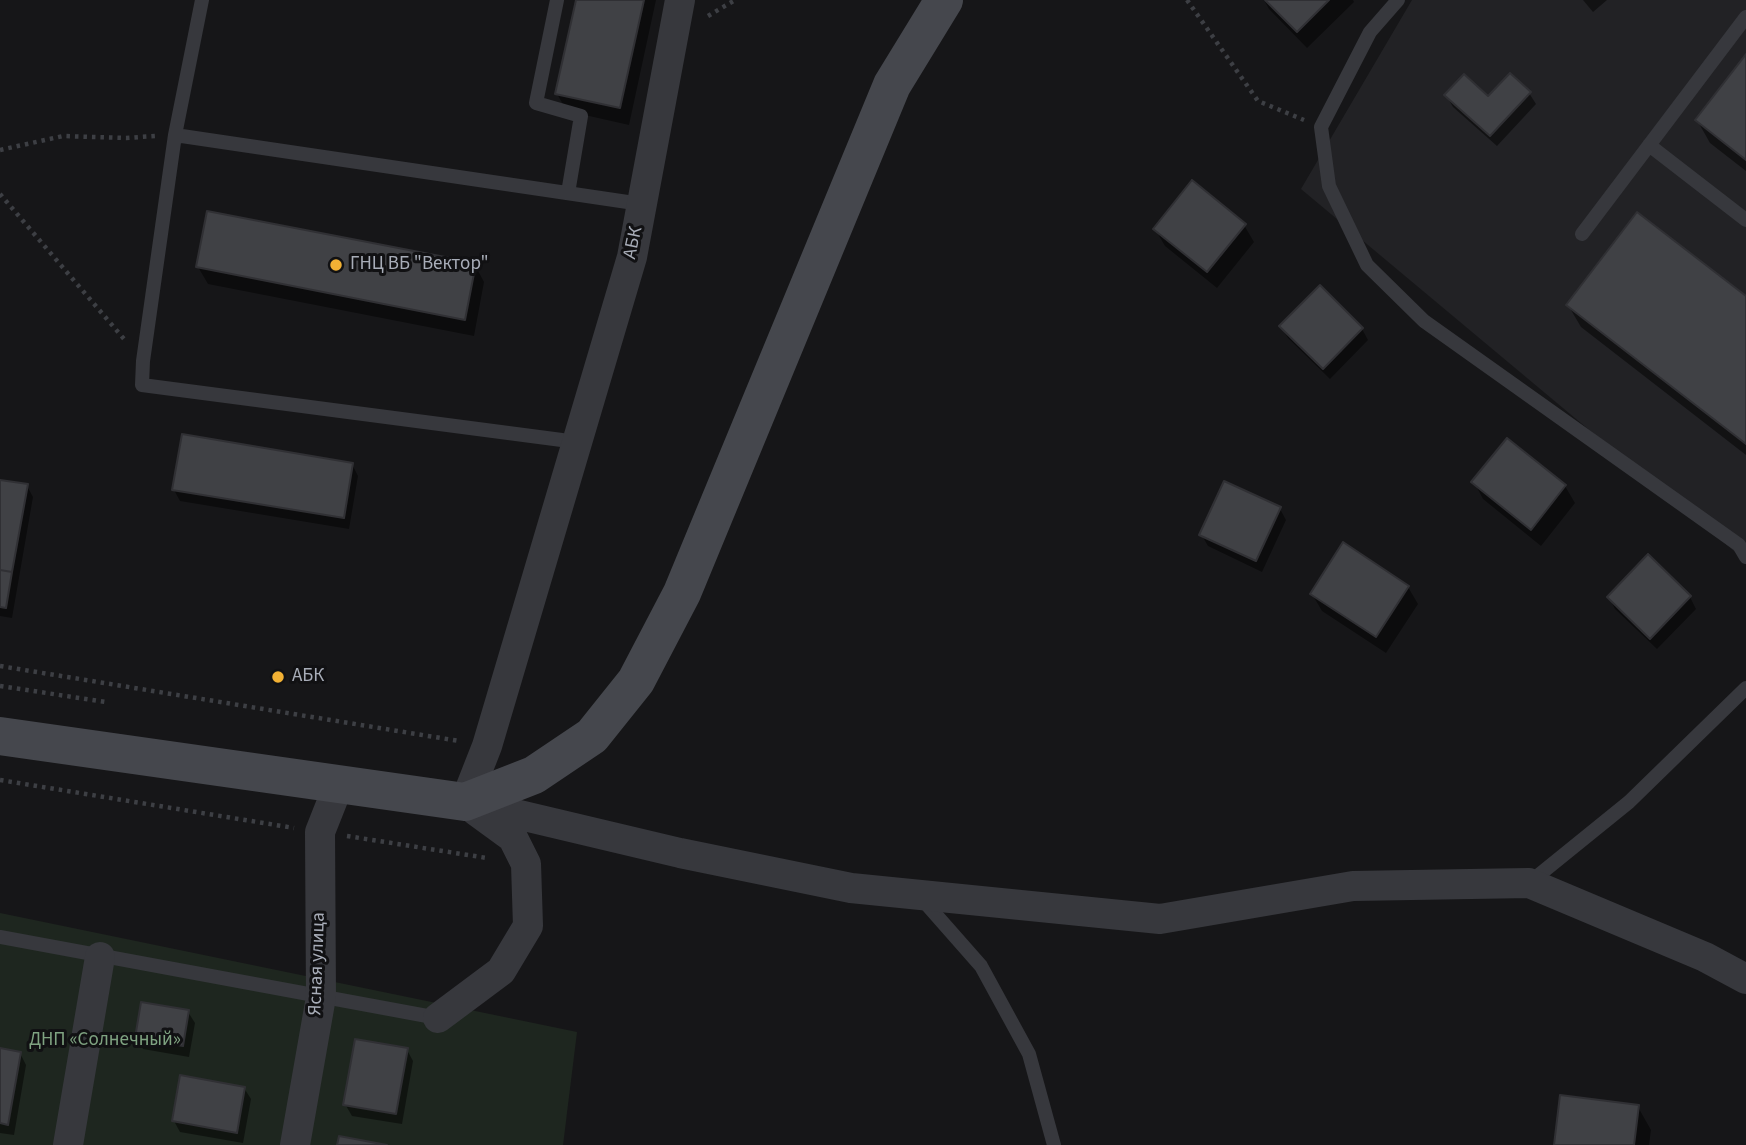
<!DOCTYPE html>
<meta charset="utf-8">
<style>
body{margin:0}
canvas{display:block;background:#161618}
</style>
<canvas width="1746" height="1145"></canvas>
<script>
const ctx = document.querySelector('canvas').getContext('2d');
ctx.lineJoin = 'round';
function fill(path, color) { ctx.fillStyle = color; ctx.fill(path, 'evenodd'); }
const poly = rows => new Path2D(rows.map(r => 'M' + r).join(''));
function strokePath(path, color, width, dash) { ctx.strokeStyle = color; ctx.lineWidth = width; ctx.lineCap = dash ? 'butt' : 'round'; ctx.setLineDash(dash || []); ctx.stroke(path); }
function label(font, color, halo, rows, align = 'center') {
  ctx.font = font + ' "Source Sans 3",sans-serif'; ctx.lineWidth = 6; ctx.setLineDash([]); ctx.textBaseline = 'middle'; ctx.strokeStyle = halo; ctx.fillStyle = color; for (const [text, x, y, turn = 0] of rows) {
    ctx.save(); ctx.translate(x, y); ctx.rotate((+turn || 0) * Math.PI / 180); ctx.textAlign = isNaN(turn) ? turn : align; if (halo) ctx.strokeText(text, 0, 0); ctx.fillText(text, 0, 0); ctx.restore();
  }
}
const built = poly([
 [1412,0,1746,0,1746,561,1301,189]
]);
const green = poly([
 [0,913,577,1032,563,1145,0,1145]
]);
const shadow = poly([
 [577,0,656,0,629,125,567,111,557,94],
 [1264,0,1353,0,1354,2,1307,48,1269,9],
 [1583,0,1607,0,1593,12],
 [1746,57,1746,171,1710,143,1697,120],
 [1529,93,1536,104,1497,146,1453,107,1446,95,1489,99],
 [1244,225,1254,242,1217,288,1165,246,1155,229],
 [475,265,484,282,474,336,208,284,198,267],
 [1746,298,1746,455,1581,327,1568,305],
 [1281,327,1362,329,1368,340,1330,379,1288,338],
 [352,464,358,476,349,529,180,501,174,490],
 [0,481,27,486,33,497,12,618,0,616],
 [1474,482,1565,486,1575,503,1541,546,1483,499],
 [1280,509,1286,520,1262,572,1208,546,1201,534],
 [1648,557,1690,597,1696,609,1657,649,1615,609,1609,597],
 [1408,587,1418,604,1386,653,1322,611,1312,594],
 [188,1012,195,1023,189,1057,143,1049,137,1038],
 [0,1050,20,1053,26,1065,14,1135,0,1133],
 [407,1050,413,1061,402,1124,352,1116,345,1104],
 [244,1088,251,1099,243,1143,180,1132,174,1121],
 [1638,1107,1651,1130,1649,1145,1556,1145]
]);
const building = poly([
 [576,0,644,0,620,108,555,94,576,0],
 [1265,0,1329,0,1297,32,1265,0],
 [1746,54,1746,160,1695,120,1746,54],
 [1510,73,1531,92,1490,136,1444,95,1464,74,1488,96,1510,73],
 [1192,180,1246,224,1207,272,1153,229,1192,180],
 [207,211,476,263,465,320,196,267,207,211],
 [1637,212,1746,296,1746,444,1566,305,1637,212],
 [1320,285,1363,328,1323,369,1279,326,1320,285],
 [182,434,353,463,344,518,172,490,182,434],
 [1507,438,1566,485,1531,530,1471,482,1507,438],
 [0,480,28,484,12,572,0,570,0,480],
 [1224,481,1281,507,1256,561,1199,535,1224,481],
 [1343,542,1409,586,1376,637,1310,594,1343,542],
 [1648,554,1691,596,1650,639,1607,597,1648,554],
 [0,570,12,572,6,608,0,607,0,570],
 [141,1002,189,1010,183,1046,135,1038,141,1002],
 [355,1039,408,1048,396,1114,343,1105,355,1039],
 [0,1048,21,1052,8,1125,0,1123,0,1048],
 [180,1075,245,1087,237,1133,172,1121,180,1075],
 [1560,1095,1639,1105,1634,1145,1554,1145,1560,1095],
 [339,1136,387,1145,337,1145,339,1136]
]);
const path = poly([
 [1187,0,1258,101,1304,120],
 [708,16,735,0],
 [0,150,63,136,126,138,155,136],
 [0,194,124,339],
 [0,666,459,741],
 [0,686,106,702],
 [0,780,294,828],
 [347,836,487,858]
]);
const lane = poly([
 [202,0,175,135,143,361,142,385,577,442],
 [557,0,536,103,581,116,568,193],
 [1398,0,1370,32,1321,127,1329,186,1367,265,1424,321,1739,545,1746,557],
 [175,135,641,204],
 [1649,145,1746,220],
 [1582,234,1746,17],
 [1529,883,1629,802,1746,688],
 [922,899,981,966,1029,1054,1054,1145],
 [0,937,438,1018]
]);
const street = poly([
 [465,802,680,853,851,888,1160,919,1353,886,1529,883,1705,957,1746,979],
 [465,802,487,746,632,257,680,0],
 [438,1018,501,971,528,926,526,864,513,838,476,811],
 [68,1145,100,957],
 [295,1145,321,997,320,832,339,784]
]);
const secondary = poly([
 [0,736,465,802,534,775,592,736,636,681,682,593,892,85,944,0]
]);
const markers = [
 [336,265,7,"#f2b134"],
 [278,677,7,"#f2b134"]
];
const streetNames = [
 ["АБК",634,243,-78],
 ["Ясная улица",318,964,-88]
];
const poiNames = [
 ["ГНЦ ВБ \"Вектор\"",350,265],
 ["АБК",292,677]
];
const parkNames = [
 ["ДНП «Солнечный»",105,1041]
];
fill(built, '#222225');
fill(green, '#1e261f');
fill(shadow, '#0007');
fill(building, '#404145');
strokePath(building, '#303034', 2);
strokePath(path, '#3d3f44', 4.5, [3.5, 5]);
strokePath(lane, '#37383d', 14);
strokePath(street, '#37383d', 30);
strokePath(secondary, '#45474d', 38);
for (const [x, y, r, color] of markers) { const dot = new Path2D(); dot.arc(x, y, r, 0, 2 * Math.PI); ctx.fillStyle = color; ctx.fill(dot); strokePath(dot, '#111113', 2.5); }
label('19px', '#a8adb8', '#111113', streetNames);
label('19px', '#a8adb8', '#111113', poiNames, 'left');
label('19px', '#7fa381', '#111113', parkNames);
</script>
